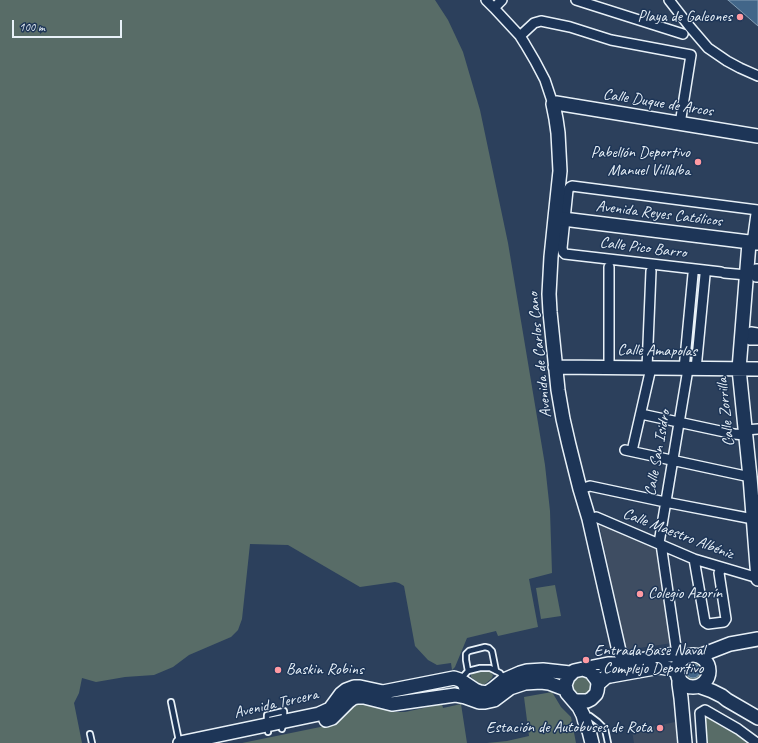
<!DOCTYPE html>
<meta charset="utf-8">
<style>
body{margin:0}
#map{position:relative;width:758px;height:743px;overflow:hidden;background:#2c405c;font-family:Caveat,sans-serif}
canvas{display:block}
.scale{position:absolute;left:12px;top:20px;width:110px;height:18px;box-sizing:border-box;border:2px solid #e8f1f8;border-top:0;padding-left:5px;font-size:12px;line-height:14px;white-space:nowrap;color:#e8f1f8;-webkit-text-stroke:3px #1d3557;paint-order:stroke}
</style>
<div id="map">
<canvas width="758" height="743"></canvas>
<div class="scale">100 m</div>
</div>
<script>
const ctx = document.querySelector('canvas').getContext('2d');
ctx.lineJoin = 'round';
function fill(path, color) { ctx.fillStyle = color; ctx.fill(path, 'evenodd'); }
const poly = rows => new Path2D(rows.map(r => 'M' + r).join(''));
function strokePath(path, color, width, dash) { ctx.strokeStyle = color; ctx.lineWidth = width; ctx.lineCap = dash ? 'butt' : 'round'; ctx.setLineDash(dash || []); ctx.stroke(path); }
function label(font, color, halo, rows, align = 'center') {
  ctx.font = font + ' Caveat,sans-serif'; ctx.lineWidth = 3; ctx.setLineDash([]); ctx.textBaseline = 'middle'; ctx.strokeStyle = halo; ctx.fillStyle = color; for (const [text, x, y, turn = 0] of rows) {
    ctx.save(); ctx.translate(x, y); ctx.rotate((+turn || 0) * Math.PI / 180); ctx.textAlign = isNaN(turn) ? turn : align; if (halo) ctx.strokeText(text, 0, 0); ctx.fillText(text, 0, 0); ctx.restore();
  }
}
const built = poly([
 [601,522,658,546,672,643,626,650,599,523],
 [675,722,679,743,634,743,632,731]
]);
const green = poly([
 [0,0,435,0,448,20,463,52,480,110,508,243,545,465,550,511,552,573,529,579,538,627,498,636,496,631,467,638,455,667,452,670,451,663,437,665,428,660,415,646,404,586,399,583,395,582,360,587,288,545,250,544,242,619,238,630,231,637,189,655,173,667,154,675,125,677,96,682,82,678,79,693,74,703,82,743,0,743],
 [555,585,561,616,541,619,536,588],
 '682 670a11 11 0 1 1 22 0a11 11 0 1 1-22 0Z',
 [489,671,493,675,492,678,485,684,480,684,471,677,471,675,472,673],
 '573 686a9 9 0 1 1 18 0a9 9 0 1 1-18 0Z',
 [552,692,561,707,571,717,576,743,487,743,507,741,529,736,524,697],
 [363,703,395,712,405,712,442,704,443,708,461,704,467,743,475,743,242,743,335,724,344,717,351,707,356,704],
 [704,707,758,743,700,743]
]);
const water = poly([
 [728,0,758,0,758,26,728,0],
 '686 671a7 7 0 1 1 14 0a7 7 0 1 1-14 0Z'
]);
const lane = poly([
 [468,671,466,660,466,654,469,651,485,647,489,648,492,651,496,671],
 [464,695,461,687,460,680,468,671,480,668,490,668,500,673,504,679],
 [171,702,179,741],
 [590,716,598,722,605,729,608,743],
 [268,732,267,725,267,715,284,711,284,722,282,729],
 [90,734,92,743]
]);
const street = poly([
 [486,0,494,8,520,36,525,44,535,61,545,80,553,104],
 [576,0,683,34],
 [669,0,690,27,708,48,727,61,740,68,758,76],
 [494,8,502,0],
 [520,36,534,23,541,21,570,27,611,40,691,55,680,124],
 [609,267,609,368],
 [758,269,756,269,756,277,758,277],
 [721,272,565,254,563,252,562,248,568,190,570,187,572,186,758,210],
 [724,273,747,275],
 [758,333,751,332,750,340,758,340],
 [647,368,651,271],
 [684,369,693,274],
 [696,369,705,275],
 [641,414,734,434,745,435],
 [745,430,758,429],
 [625,450,750,477],
 [632,451,651,368],
 [580,489,590,486,665,502,753,519],
 [589,519,596,517,694,559,758,578],
 [659,543,688,369],
 [661,544,677,654],
 [694,559,705,622,708,624,724,622,726,619,719,573,721,568],
 [702,743,700,713,705,710,738,729,757,743]
]);
const secondary = poly([
 [555,218,758,243],
 [749,243,739,369,750,477,758,579],
 [754,243,758,214],
 [555,367,758,369],
 '677 671a16 16 0 1 1 32 0a16 16 0 1 1-32 0Z',
 [699,656,730,644,758,639],
 [631,662,624,657,619,651,589,519,580,489,569,445,563,419,558,390,550,312,549,294,551,257,555,218,560,171,558,133,556,119,553,104,556,103,758,136],
 [587,670,593,667,608,664,617,664,675,654,678,654,685,657],
 [679,677,679,684,681,698,685,743],
 [598,684,606,677,610,676,660,667,671,669,678,672],
 [698,686,712,691,722,696,727,700,758,718],
 [573,700,578,701,587,701,591,699,596,694,597,691,598,684,597,680,591,672,583,669,574,671,568,677,565,685,567,693,579,707,583,715,586,726,589,731,592,743],
 [326,720,332,718,349,701,353,698,358,697,364,697,392,704,455,695,465,697,479,702,485,702,494,700,510,688,525,683,541,682,549,683,565,689],
 [180,743,319,714,330,709,341,694,346,690,354,687,360,687,383,692,454,678,460,680,475,690,480,692,487,693,493,689,504,680,520,673,527,671,543,670,570,673]
]);
const markers = [
 [740,17,4,"#ff9aa2"],
 [698,162,4,"#ff9aa2"],
 [640,594,4,"#ff9aa2"],
 [586,660,4,"#ff9aa2"],
 [278,670,4,"#ff9aa2"],
 [660,728,4,"#ff9aa2"]
];
const poiNames = [
 ["Playa de Galeones",732,17],
 ["Pabellón Deportivo",690,153],
 ["Manuel Villalba",690,171],
 ["Colegio Azorín",648,594,"left"],
 ["Entrada Base Naval",594,651,"left"],
 ["- Complejo Deportivo",594,669,"left"],
 ["Baskin Robins",286,670,"left"],
 ["Estación de Autobuses de Rota",652,728]
];
const streetNames = [
 ["Calle Duque de Arcos",658,103,9],
 ["Avenida Reyes Católicos",659,214,7],
 ["Calle Pico Barro",643,248,7],
 ["Calle Amapolas",657,351,1],
 ["Avenida de Carlos Cano",540,355,-96],
 ["Calle Zorrilla",726,412,-96],
 ["Calle San Isidro",658,453,-80],
 ["Calle Maestro Albéniz",678,534,21],
 ["Avenida Tercera",276,704,-13]
];
fill(built, '#3e4d62');
fill(green, '#586c67');
fill(water, '#426689');
strokePath(water, '#849eb5', 1);
strokePath(lane, '#e8f1f8', 8);
strokePath(street, '#e8f1f8', 12);
strokePath(secondary, '#e8f1f8', 16);
strokePath(lane, '#1d3557', 4.5);
strokePath(street, '#1d3557', 9);
strokePath(secondary, '#1d3557', 13);
for (const [x, y, r, color] of markers) { const dot = new Path2D(); dot.arc(x, y, r, 0, 2 * Math.PI); ctx.fillStyle = color; ctx.fill(dot); strokePath(dot, '#1d3557', 1.5); }
label('16px', '#e8f1f8', '#1d3557', poiNames, 'right');
label('16px', '#e8f1f8', '#1d3557', streetNames);
</script>
